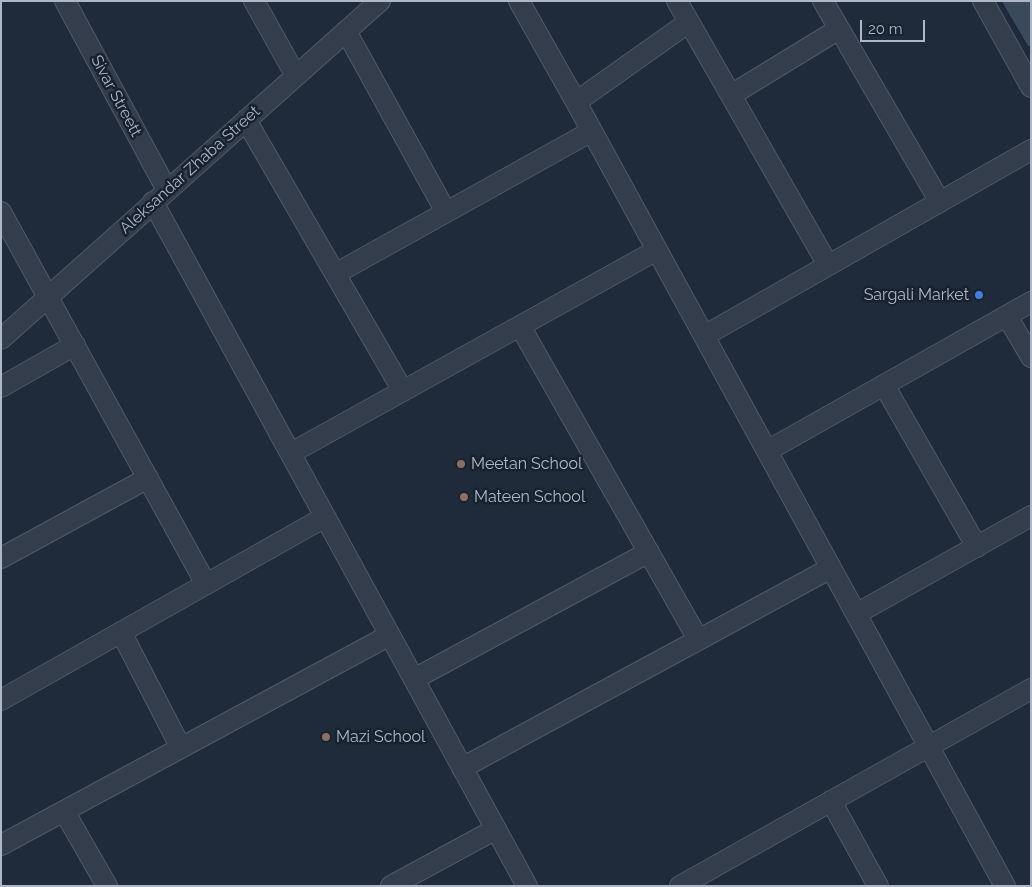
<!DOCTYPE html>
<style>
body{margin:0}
#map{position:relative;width:1032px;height:887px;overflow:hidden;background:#1f2b3b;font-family:Raleway,sans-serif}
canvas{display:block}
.frame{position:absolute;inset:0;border:2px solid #adb7c7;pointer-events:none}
.scale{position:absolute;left:860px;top:20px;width:65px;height:22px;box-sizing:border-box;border:2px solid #adb7c7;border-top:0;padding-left:6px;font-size:15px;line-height:18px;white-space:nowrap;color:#adb7c7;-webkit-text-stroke:4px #18222f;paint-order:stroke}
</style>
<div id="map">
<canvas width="1032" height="887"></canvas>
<div class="frame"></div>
<div class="scale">20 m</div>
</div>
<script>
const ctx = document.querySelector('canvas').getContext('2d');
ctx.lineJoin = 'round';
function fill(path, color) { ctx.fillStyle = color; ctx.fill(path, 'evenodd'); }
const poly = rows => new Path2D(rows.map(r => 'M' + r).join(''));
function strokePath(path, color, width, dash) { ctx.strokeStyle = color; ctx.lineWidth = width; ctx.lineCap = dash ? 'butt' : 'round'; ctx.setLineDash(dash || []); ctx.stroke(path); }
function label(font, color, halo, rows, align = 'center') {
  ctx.font = font + ' Raleway,sans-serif'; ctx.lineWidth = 5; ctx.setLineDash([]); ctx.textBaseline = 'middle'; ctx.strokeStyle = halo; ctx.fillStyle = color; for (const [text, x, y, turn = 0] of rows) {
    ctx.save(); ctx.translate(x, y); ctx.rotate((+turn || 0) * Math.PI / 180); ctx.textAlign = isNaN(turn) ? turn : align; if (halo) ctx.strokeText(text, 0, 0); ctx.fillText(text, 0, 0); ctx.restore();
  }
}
const building = poly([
 [1001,1,1031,1,1031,46,1028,47,1001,1]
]);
const minor = poly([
 [65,1,167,190],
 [254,1,296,76],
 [519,1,576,102,1005,886],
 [677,1,828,265],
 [823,1,940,202],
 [983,1,1031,87],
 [346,31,446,212],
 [731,95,839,29],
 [576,102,689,22],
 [246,120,403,391],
 [153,202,527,886],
 [1,212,206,584],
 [335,274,592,131],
 [1007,316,1031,357],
 [520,326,698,639],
 [704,336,1031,150],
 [1,339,380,1],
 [884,385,977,547],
 [1,387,75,345],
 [767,451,1031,302],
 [291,453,657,250],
 [1,558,148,478],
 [856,614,1031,516],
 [121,632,181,748],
 [414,679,649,552],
 [1,700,325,517],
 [462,768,831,568],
 [831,801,878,886],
 [64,811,107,886],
 [1,845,390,635],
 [391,886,496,829],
 [680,886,1031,689]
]);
const markers = [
 [979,295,5,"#3f7fe0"],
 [461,464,5,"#8d6e63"],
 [464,497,5,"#8d6e63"],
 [326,737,5,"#8d6e63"]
];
const streetNames = [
 ["Sivar Streett",116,96,62],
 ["Aleksandar Zhaba Street",190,170,-42]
];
const poiNames = [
 ["Sargali Market",969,295,"right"],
 ["Meetan School",471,464],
 ["Mateen School",474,497],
 ["Mazi School",336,737]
];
fill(building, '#3a495b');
strokePath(building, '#1a2431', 1);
strokePath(minor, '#505a68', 22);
strokePath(minor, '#333d4b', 20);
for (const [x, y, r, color] of markers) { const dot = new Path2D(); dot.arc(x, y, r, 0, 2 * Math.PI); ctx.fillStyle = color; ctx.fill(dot); strokePath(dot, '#18222f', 2); }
label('16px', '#adb7c7', '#18222f', streetNames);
label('16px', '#adb7c7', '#18222f', poiNames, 'left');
</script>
